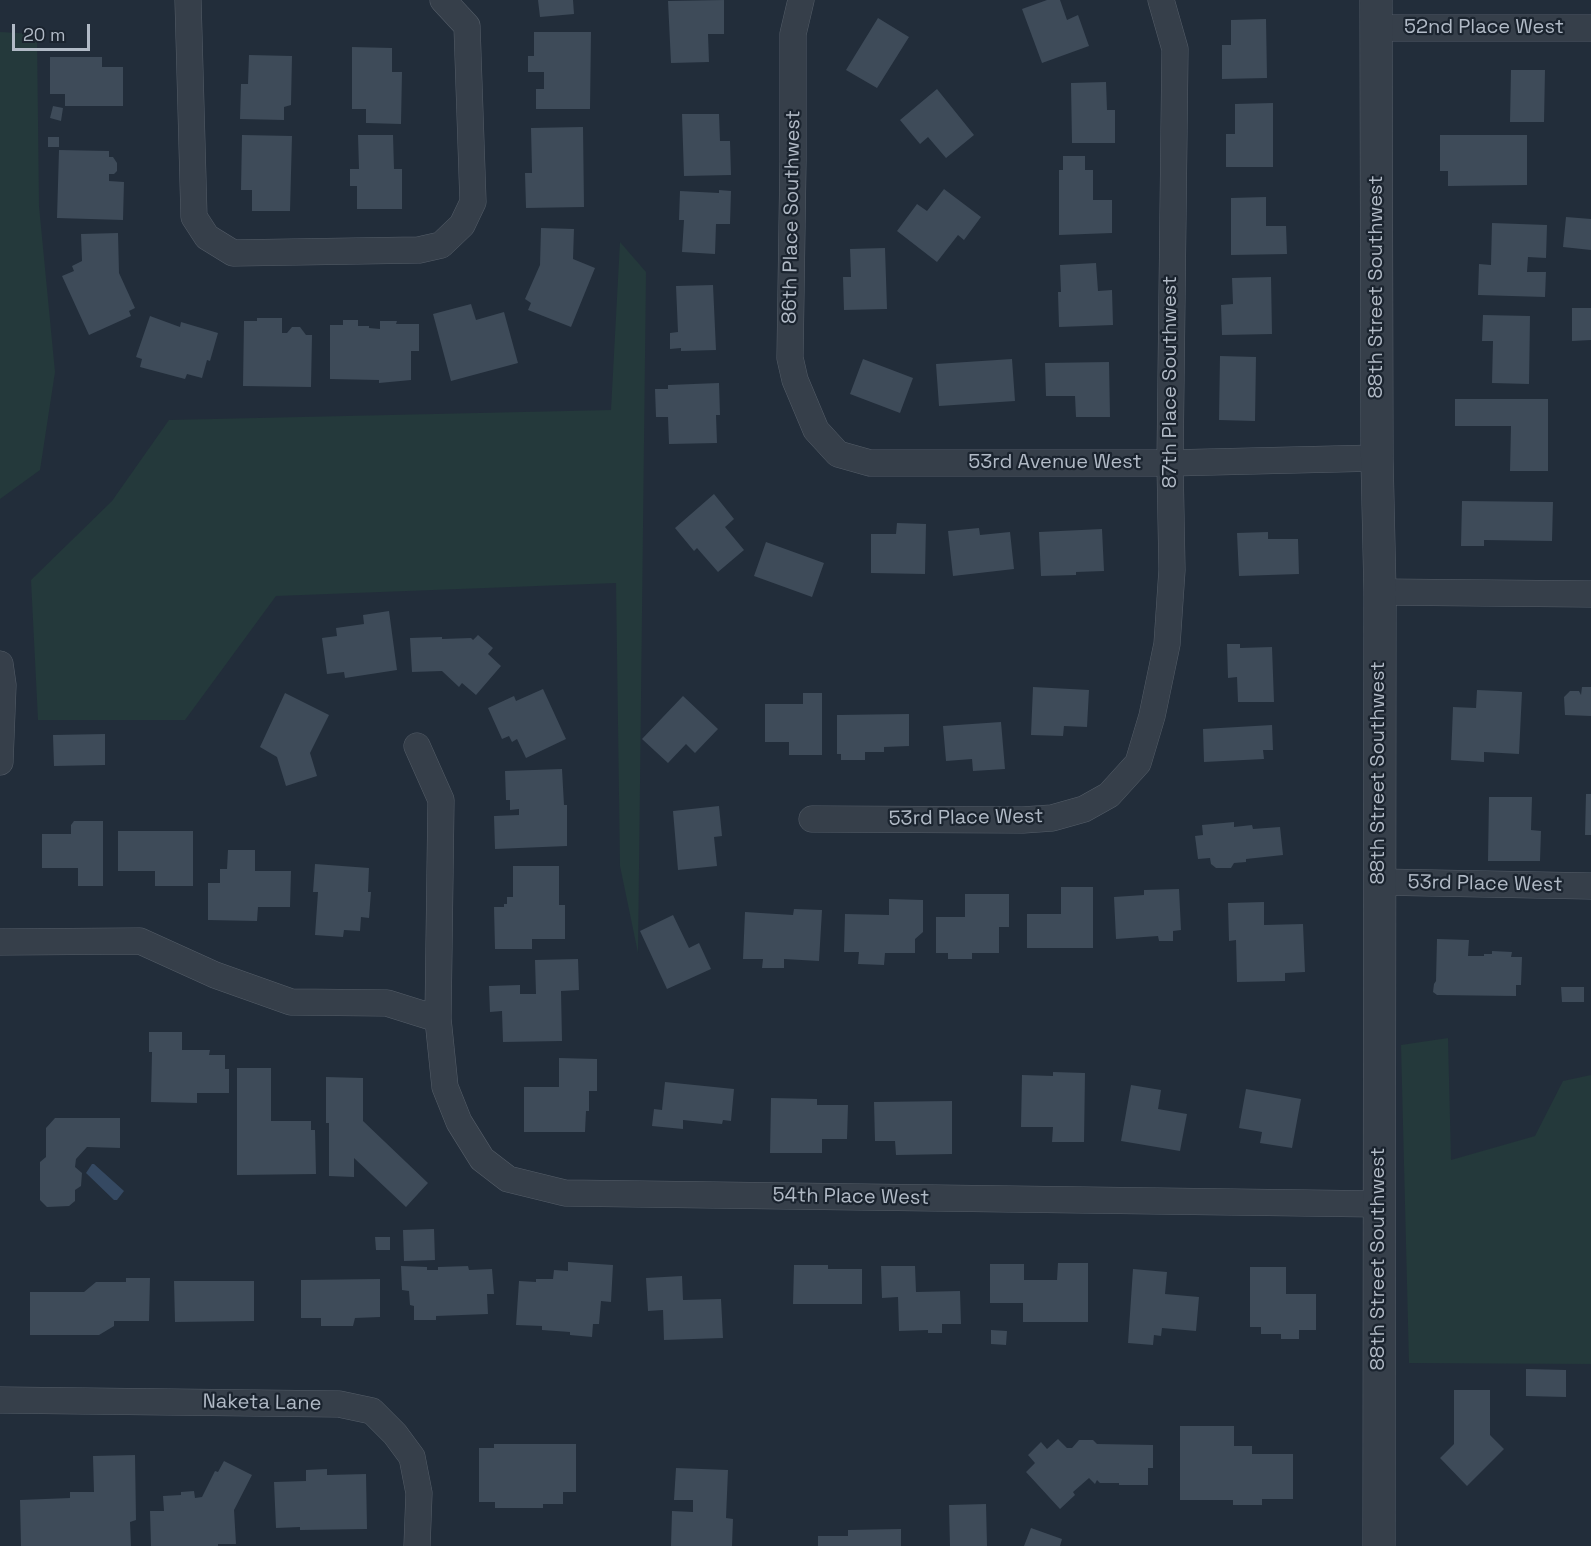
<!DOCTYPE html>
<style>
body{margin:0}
#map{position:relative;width:1591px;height:1546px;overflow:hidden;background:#222d3a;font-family:"Space Grotesk",sans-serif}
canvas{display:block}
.scale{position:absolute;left:12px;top:24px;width:78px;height:27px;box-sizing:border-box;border:3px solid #b1bac6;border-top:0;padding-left:8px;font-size:18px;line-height:21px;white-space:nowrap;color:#b1bac6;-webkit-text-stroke:4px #1b242f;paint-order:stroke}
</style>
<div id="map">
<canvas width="1591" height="1546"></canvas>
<div class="scale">20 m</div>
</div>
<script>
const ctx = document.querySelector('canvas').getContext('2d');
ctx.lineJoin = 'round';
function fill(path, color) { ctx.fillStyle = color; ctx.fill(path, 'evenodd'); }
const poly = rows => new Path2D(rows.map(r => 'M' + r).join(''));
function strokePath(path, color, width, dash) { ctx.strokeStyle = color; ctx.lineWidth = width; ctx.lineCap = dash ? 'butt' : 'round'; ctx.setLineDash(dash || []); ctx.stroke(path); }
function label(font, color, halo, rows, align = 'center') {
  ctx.font = font + ' "Space Grotesk",sans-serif'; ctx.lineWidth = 4.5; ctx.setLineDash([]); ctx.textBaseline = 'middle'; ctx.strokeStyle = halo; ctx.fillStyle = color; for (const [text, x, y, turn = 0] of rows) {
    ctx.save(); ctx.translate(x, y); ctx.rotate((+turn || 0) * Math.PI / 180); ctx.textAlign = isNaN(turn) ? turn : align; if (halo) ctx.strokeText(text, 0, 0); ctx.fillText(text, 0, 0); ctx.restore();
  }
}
const green = poly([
 [0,32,37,34,39,206,55,372,40,470,0,499],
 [620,242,646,272,638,953,620,866,616,583,276,596,185,720,38,720,31,580,112,501,169,420,611,410],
 [1448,1038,1451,1160,1535,1136,1563,1081,1591,1075,1591,1364,1409,1363,1401,1045]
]);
const water = poly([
 [92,1164,94,1164,124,1191,117,1200,114,1200,86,1173]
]);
const building = poly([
 [538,0,573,0,574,14,540,17],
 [724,0,724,34,708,34,709,62,671,63,668,1],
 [1047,0,1060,0,1067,20,1078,15,1089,46,1042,63,1022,9],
 [878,18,909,37,877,88,846,70],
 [1266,19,1267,78,1222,79,1222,45,1231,45,1231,20],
 [534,32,591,32,590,109,536,109,536,89,544,89,544,72,528,72,528,56,534,56],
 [352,47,392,48,392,72,402,72,401,124,366,123,366,109,352,109],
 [249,55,292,56,291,105,284,107,284,120,240,119,241,84,248,84],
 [50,57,102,57,102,67,123,67,123,106,65,106,65,94,50,94],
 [1511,70,1545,70,1544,122,1510,122],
 [1106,82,1107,110,1115,110,1115,143,1072,143,1071,83],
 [937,89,974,135,946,158,928,137,920,144,900,120],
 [1273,103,1273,167,1226,167,1226,134,1235,134,1235,104],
 [53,106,63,108,61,121,50,118],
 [682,114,719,114,720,141,730,141,731,175,684,176],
 [583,127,584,207,526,208,525,173,532,173,531,128],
 [242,135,292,136,290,211,252,211,252,190,241,190],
 [358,135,393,135,394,169,402,169,402,209,357,209,357,186,350,186,350,169,359,169],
 [1440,135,1527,135,1527,185,1448,186,1448,171,1440,171],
 [48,137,59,137,59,147,48,147],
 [59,150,109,151,109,157,113,157,117,163,117,171,114,174,109,174,109,181,124,182,123,220,57,218],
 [1063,156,1085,156,1085,170,1093,170,1093,200,1112,200,1112,233,1059,235,1059,170,1063,170],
 [944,189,981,217,964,240,958,235,937,262,897,231,917,204,927,211],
 [719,190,731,191,730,224,716,224,715,254,682,252,684,220,679,220,680,191,719,193],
 [1266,197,1266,226,1286,226,1287,254,1231,255,1231,198],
 [1566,217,1591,219,1591,250,1563,247],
 [1492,223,1547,225,1546,258,1528,257,1527,272,1546,272,1545,297,1478,295,1479,264,1491,265],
 [541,228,574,229,573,259,595,268,571,327,528,310,531,303,525,299,540,265],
 [118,233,119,273,135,308,129,311,131,316,89,335,62,276,74,271,72,266,82,261,81,234],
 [885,248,887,309,844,310,843,277,851,277,850,249],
 [1096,263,1098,291,1112,290,1113,325,1059,327,1058,292,1061,292,1060,265],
 [1271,277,1272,334,1222,335,1221,305,1233,304,1232,278],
 [713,285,716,350,681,351,681,348,670,349,670,333,678,332,676,286],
 [471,304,476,320,504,312,518,363,451,381,433,314],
 [1572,308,1591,308,1591,340,1572,341],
 [1483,315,1530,316,1529,384,1492,383,1493,341,1482,341],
 [150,316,180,327,181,322,218,333,210,361,207,360,202,378,187,374,185,379,140,367,142,359,136,357],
 [257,318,282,318,282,333,287,333,292,327,300,327,306,335,312,335,311,387,243,386,244,321,257,321],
 [343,320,358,320,358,326,369,326,369,328,380,329,380,321,397,321,396,324,419,324,419,351,411,351,411,380,379,383,379,380,330,379,330,325,343,325],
 [1220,356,1256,357,1255,421,1219,420],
 [863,359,913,378,900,413,850,394],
 [1012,359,1015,401,939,406,936,364],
 [1109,362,1110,417,1076,417,1075,396,1046,396,1045,363],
 [719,383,720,415,716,415,717,443,669,444,668,417,656,417,655,389,668,389,668,385],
 [1455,399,1548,399,1548,471,1510,471,1511,426,1455,426],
 [714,494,734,519,725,527,744,550,718,572,697,548,694,551,675,528],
 [1462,501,1553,502,1552,541,1484,540,1484,546,1461,546],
 [897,523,926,524,925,574,871,573,871,534,896,534],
 [979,528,980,535,1010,532,1014,569,953,576,948,531],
 [1102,529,1104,571,1076,572,1076,575,1041,576,1039,532],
 [1268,532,1268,539,1298,539,1299,574,1239,576,1237,533],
 [766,542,824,563,812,597,754,576],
 [389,611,397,670,345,678,344,672,327,674,322,638,337,636,336,628,364,624,363,615],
 [478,635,493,648,488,654,501,666,476,695,462,683,459,687,442,671,412,672,410,638,442,637,442,639,471,638,473,640],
 [1227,644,1240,644,1240,648,1272,647,1274,702,1238,702,1237,677,1228,678],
 [1033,687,1089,690,1087,727,1064,726,1063,736,1031,735],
 [1582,687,1591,687,1591,716,1565,715,1564,697,1570,691,1579,691,1581,695],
 [543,689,566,739,526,758,517,739,512,742,509,736,502,739,488,708,514,696,516,701],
 [1477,690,1522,692,1519,754,1484,752,1484,762,1451,760,1453,707,1476,708],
 [285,693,329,715,310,753,317,776,286,786,277,757,260,747],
 [803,693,822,693,822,755,789,755,789,742,765,742,765,704,803,704],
 [683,696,718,729,695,753,686,744,668,763,642,739],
 [909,714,909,746,884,747,884,752,865,752,865,760,841,760,841,754,837,754,837,715],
 [1001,722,1005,769,973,771,972,759,946,761,943,726],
 [1272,725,1273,750,1263,750,1264,759,1204,762,1203,729],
 [105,734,105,765,54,766,53,735],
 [562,769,564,805,567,805,567,846,495,849,494,816,519,815,519,809,510,810,510,800,506,800,505,771],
 [1586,794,1591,794,1591,835,1585,835],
 [1489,797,1532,797,1531,830,1541,831,1540,861,1488,861],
 [719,806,722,836,714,837,717,866,678,870,673,811],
 [74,821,103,821,103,886,78,886,78,868,42,868,42,834,71,834,71,825],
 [1234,822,1234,827,1252,825,1253,829,1280,827,1283,855,1246,859,1246,862,1234,863,1231,868,1216,868,1211,864,1210,858,1198,859,1195,836,1203,835,1202,825],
 [118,831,193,831,193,886,155,886,155,871,118,871],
 [228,850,255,850,255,871,291,871,290,907,258,907,257,921,208,920,208,883,220,883,220,869,227,869],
 [315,864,369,868,368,892,371,892,369,918,361,917,360,931,344,930,343,937,315,935,318,892,313,892],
 [513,866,559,866,559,905,565,905,565,939,532,939,532,949,495,949,494,907,504,907,504,904,507,904,507,897,513,897],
 [1061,887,1093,887,1093,948,1027,948,1027,914,1061,914],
 [1179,889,1181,930,1173,931,1173,941,1159,941,1158,936,1116,939,1114,897,1144,895,1144,890],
 [965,894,1009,894,1009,927,999,927,999,953,972,953,972,959,948,959,948,953,936,953,936,917,965,917],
 [889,899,923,900,923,932,915,939,915,953,885,953,884,965,858,964,859,952,844,952,845,914,889,915],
 [1264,902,1264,925,1303,924,1305,972,1285,973,1285,981,1237,982,1236,940,1229,941,1228,903],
 [794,909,822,910,819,961,784,959,784,968,762,968,763,959,743,959,745,912,793,915],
 [673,915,689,948,699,943,711,969,667,989,640,931],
 [1437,939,1469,940,1468,956,1484,956,1484,954,1492,954,1492,951,1512,952,1511,957,1522,957,1521,985,1516,985,1516,996,1437,995,1433,992,1434,984,1436,981],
 [578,959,579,990,561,991,562,1041,503,1042,502,1011,490,1012,489,986,520,985,520,994,536,994,535,960],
 [1561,987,1584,987,1584,1002,1562,1002],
 [149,1032,182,1032,182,1050,210,1050,209,1055,225,1055,225,1069,229,1069,229,1093,197,1093,197,1103,151,1102,152,1052,149,1052],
 [559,1058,597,1059,597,1091,589,1091,589,1111,586,1111,585,1132,524,1132,524,1087,559,1087],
 [237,1068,271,1068,271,1121,311,1121,311,1130,315,1130,316,1174,237,1175],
 [1053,1072,1085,1073,1084,1142,1052,1142,1053,1127,1021,1127,1022,1075,1053,1076],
 [326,1077,363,1078,363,1121,428,1183,406,1207,354,1158,354,1177,329,1176,329,1123,326,1123],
 [665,1082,734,1089,731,1121,723,1120,722,1124,683,1120,683,1129,652,1126,654,1109,662,1110],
 [1131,1085,1161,1090,1158,1109,1187,1114,1180,1151,1121,1141],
 [1246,1089,1301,1099,1292,1148,1260,1143,1262,1132,1239,1128],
 [771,1098,817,1099,817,1105,848,1105,847,1139,822,1139,822,1153,770,1153],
 [952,1101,952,1154,896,1155,895,1141,875,1141,874,1102],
 [55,1118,120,1118,120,1148,87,1147,76,1159,75,1167,82,1173,81,1186,75,1190,75,1201,69,1206,47,1207,40,1200,40,1162,46,1157,46,1128],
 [434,1229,435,1260,404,1261,403,1230],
 [375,1237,390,1237,390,1250,376,1250],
 [568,1262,613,1265,611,1302,601,1301,599,1324,593,1324,592,1337,570,1335,570,1332,542,1330,542,1326,516,1325,519,1281,536,1282,536,1279,553,1279,554,1270,568,1271],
 [1058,1263,1088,1263,1088,1322,1023,1322,1023,1303,990,1303,990,1264,1024,1264,1024,1280,1057,1280],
 [794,1265,828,1265,828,1269,862,1269,862,1304,793,1304],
 [401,1266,427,1267,427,1270,438,1270,438,1267,468,1266,469,1270,492,1269,494,1294,487,1294,488,1314,436,1316,436,1320,414,1320,414,1306,410,1305,409,1291,402,1290],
 [881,1266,915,1266,916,1292,960,1291,961,1324,942,1324,942,1333,928,1333,928,1330,899,1331,898,1297,882,1298],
 [1250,1267,1286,1267,1286,1294,1316,1294,1316,1330,1299,1330,1299,1339,1281,1339,1281,1334,1261,1334,1261,1327,1250,1327],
 [1133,1269,1167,1272,1165,1294,1199,1297,1196,1331,1162,1328,1161,1336,1154,1335,1153,1345,1128,1343],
 [682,1276,683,1300,721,1299,723,1338,664,1340,663,1310,648,1311,646,1278],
 [126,1278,150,1278,149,1321,114,1321,114,1326,99,1335,30,1335,30,1292,84,1292,96,1282,126,1282],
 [380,1279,380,1317,355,1318,353,1326,321,1326,321,1318,301,1318,301,1280],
 [174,1281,254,1281,254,1321,175,1322],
 [991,1330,1007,1331,1006,1345,991,1344],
 [1526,1369,1566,1370,1566,1397,1526,1396],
 [1454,1390,1490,1390,1490,1435,1504,1449,1467,1486,1440,1458,1454,1444],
 [1180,1426,1234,1426,1234,1446,1252,1446,1252,1454,1293,1454,1293,1499,1262,1499,1262,1505,1233,1505,1233,1500,1180,1500],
 [1058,1439,1067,1448,1072,1448,1079,1440,1093,1440,1097,1444,1153,1445,1153,1468,1148,1468,1148,1485,1119,1485,1119,1483,1100,1483,1097,1480,1095,1484,1089,1478,1073,1492,1075,1495,1060,1509,1026,1472,1035,1463,1028,1455,1041,1442,1047,1449],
 [494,1444,576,1444,576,1492,563,1492,563,1504,543,1504,543,1508,495,1508,495,1502,479,1502,479,1448,494,1448],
 [135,1455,136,1520,130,1522,131,1546,21,1546,20,1500,70,1498,70,1492,94,1492,93,1456],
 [224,1461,252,1475,234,1510,236,1544,218,1544,218,1546,151,1546,150,1511,164,1511,163,1496,181,1495,181,1492,194,1491,195,1498,202,1497,215,1471,218,1472],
 [676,1468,728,1470,726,1518,733,1519,732,1546,671,1546,672,1511,693,1512,693,1500,674,1500],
 [327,1469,327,1475,366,1474,367,1529,300,1530,300,1527,276,1528,274,1482,306,1481,306,1470],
 [986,1504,987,1546,950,1546,949,1505],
 [1031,1528,1062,1539,1060,1546,1024,1546],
 [901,1529,901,1546,818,1546,818,1536,848,1536,848,1530]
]);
const minor = poly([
 [188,0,194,217,207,237,233,253,419,250,441,245,462,225,473,202,467,26,443,0],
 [801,0,793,34,793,161,790,358,795,380,816,430,838,454,870,463,1170,463,1377,458],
 [1377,28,1591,28],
 [1380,592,1591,594],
 [0,664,3,685,0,762],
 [417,746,441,800,438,1019,445,1087,459,1122,482,1159,508,1179,565,1193,1379,1204],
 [812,819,1023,820,1052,818,1084,809,1109,795,1138,763,1152,716,1167,644,1172,570,1170,463,1175,49,1161,0],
 [1379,882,1591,886],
 [0,942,140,941,215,975,291,1002,387,1003,438,1019],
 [0,1400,339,1404,372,1411,395,1434,412,1457,419,1493,417,1546]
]);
const tertiary = poly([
 [1376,0,1377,458,1380,592,1379,1546]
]);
const streetNames = [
 ["52nd Place West",1484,28],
 ["86th Place Southwest",792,217,-89],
 ["88th Street Southwest",1377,287,-90],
 ["87th Place Southwest",1171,382,-90],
 ["53rd Avenue West",1055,463],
 ["88th Street Southwest",1379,773,-90],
 ["53rd Place West",966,818,-1],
 ["53rd Place West",1485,884,1],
 ["54th Place West",851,1197,1],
 ["88th Street Southwest",1379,1259,-90],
 ["Naketa Lane",262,1403,1]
];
fill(green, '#24393b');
fill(water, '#354962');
fill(building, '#3e4b59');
strokePath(minor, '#545d68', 27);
strokePath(tertiary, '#545d68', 33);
strokePath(minor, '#363f4a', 26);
strokePath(tertiary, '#363f4a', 32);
label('20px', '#b1bac6', '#1b242f', streetNames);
</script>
